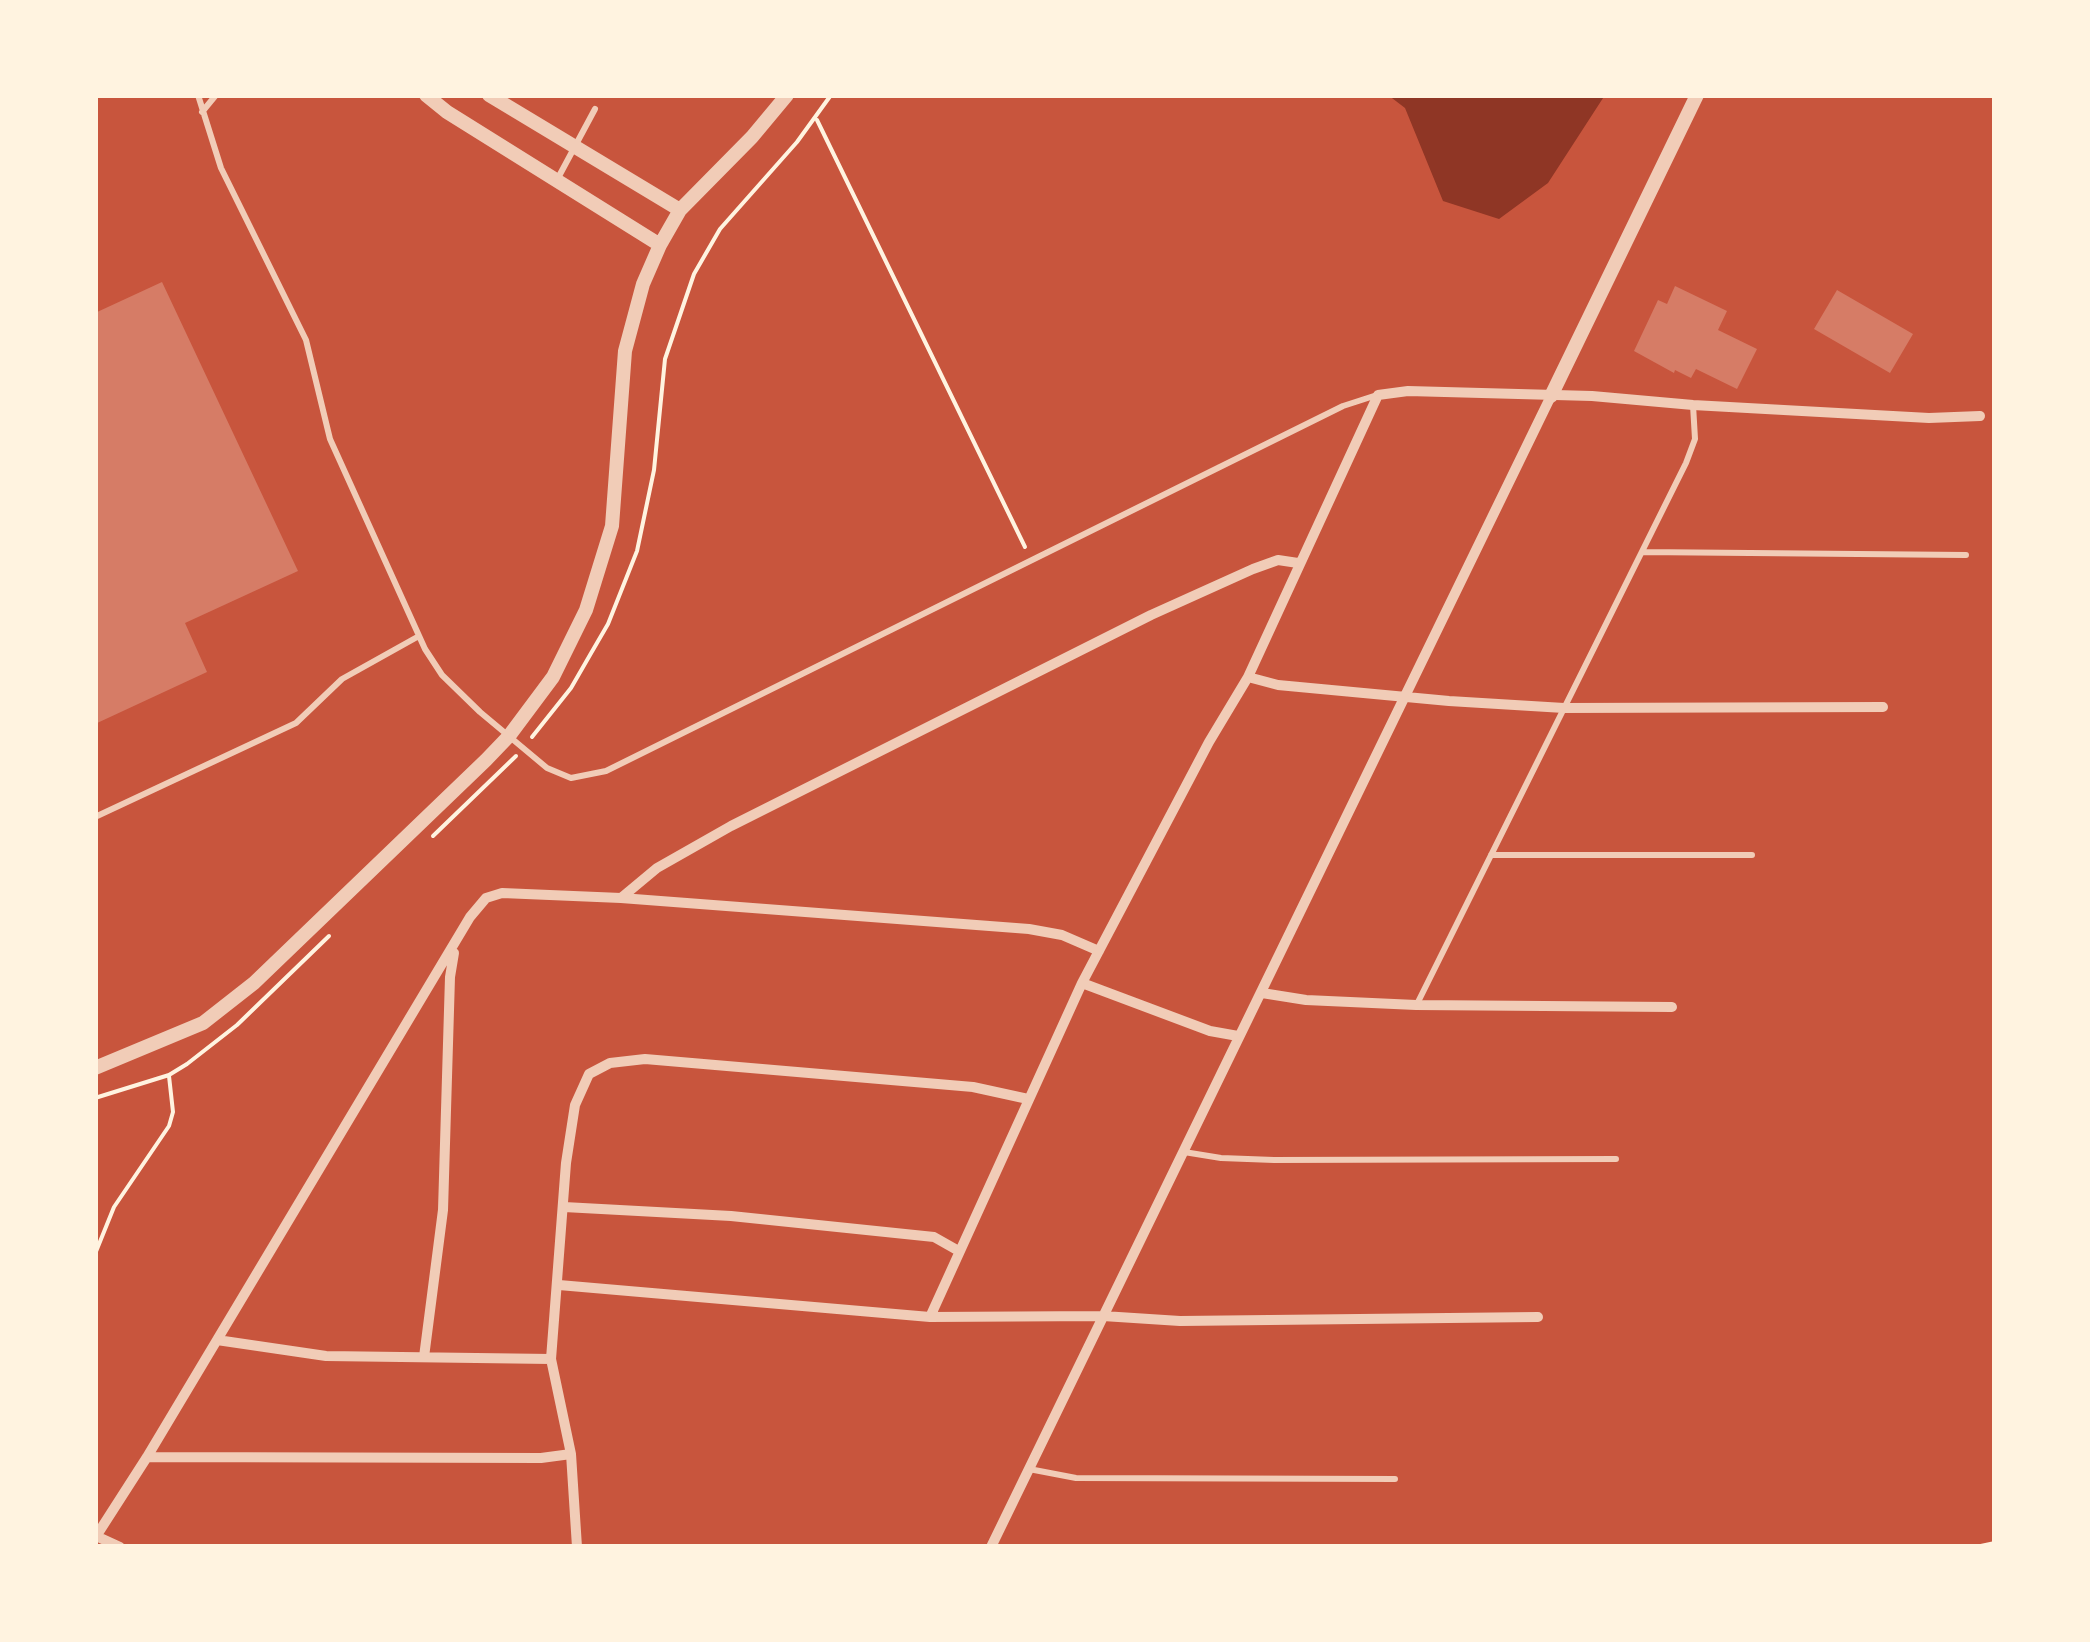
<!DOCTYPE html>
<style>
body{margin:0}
#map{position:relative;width:2090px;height:1642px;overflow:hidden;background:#c8553d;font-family:Figtree,sans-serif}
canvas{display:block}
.frame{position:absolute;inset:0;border:98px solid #fff3e0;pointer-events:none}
</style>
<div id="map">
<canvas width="2090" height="1642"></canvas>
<div class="frame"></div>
</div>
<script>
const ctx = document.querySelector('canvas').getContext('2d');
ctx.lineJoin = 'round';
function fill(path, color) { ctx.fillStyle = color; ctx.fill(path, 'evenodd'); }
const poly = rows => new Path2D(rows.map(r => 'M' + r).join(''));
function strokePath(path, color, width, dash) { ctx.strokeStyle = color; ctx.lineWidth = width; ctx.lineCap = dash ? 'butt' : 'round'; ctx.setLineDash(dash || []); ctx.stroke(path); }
const water = poly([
 [1388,95,1605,95,1548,183,1499,219,1443,201,1405,108]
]);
const building = poly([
 [162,282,298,571,185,623,207,672,95,724,95,313],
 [1675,286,1727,311,1718,330,1757,349,1737,389,1696,369,1691,378,1675,370,1674,373,1634,351,1658,300,1667,304],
 [1837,290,1913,334,1890,373,1814,329]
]);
const path = poly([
 [817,120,1025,547],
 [532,737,571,688,590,655,608,624,637,551,654,470,665,359,694,274,720,229,797,142,831,95],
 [433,836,516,756],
 [95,1098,169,1075,187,1064,237,1025,329,936],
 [95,1254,114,1207,169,1126,173,1112,169,1076],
 [1976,1547,1995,1543]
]);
const service = poly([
 [198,95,221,168,306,340,330,439,425,649,442,675,480,712,547,768,571,778,606,771,1343,406,1377,395],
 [202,112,216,95],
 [558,178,595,109],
 [1642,552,1966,555],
 [95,817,296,723,342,679,419,636],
 [1491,855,1752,855],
 [1417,1004,1686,463,1695,439,1693,405],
 [1184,1152,1221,1158,1274,1160,1616,1159],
 [1029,1469,1076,1478,1395,1479]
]);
const minor = poly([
 [1248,677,1278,685,1449,701,1564,708,1883,707],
 [621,898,657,868,731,826,1151,615,1253,569,1278,560,1298,563],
 [1082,983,1210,1031,1238,1036],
 [1262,993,1306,1000,1416,1005,1672,1007],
 [564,1207,731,1216,934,1237,957,1250],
 [559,1285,930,1317,1103,1316,1180,1321,1538,1317],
 [930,1317,1082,983,1209,742,1248,677,1378,395,1408,391,1592,396,1693,405,1929,418,1980,416],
 [217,1340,326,1356,551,1359],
 [424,1357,443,1210,450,977,454,953],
 [147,1457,541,1458,571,1454],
 [96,1536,120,1547],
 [95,1538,147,1457,470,917,486,898,502,893,621,898,1029,929,1062,935,1099,951],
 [577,1547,571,1454,551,1359,566,1163,575,1105,589,1074,610,1063,645,1059,973,1087,1028,1099],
 [991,1547,1551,396]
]);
const tertiary = poly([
 [426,95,447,112,660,245],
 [489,95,680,210],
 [1551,396,1697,95],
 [95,1068,203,1023,254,983,486,760,509,736,553,677,586,610,612,526,625,351,643,284,660,245,680,210,752,137,787,95]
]);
fill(water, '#8f3625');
fill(building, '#d67c66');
strokePath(path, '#fff3e0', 4);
strokePath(service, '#f1ccb7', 6);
strokePath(minor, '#f1ccb7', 10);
strokePath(tertiary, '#f1ccb7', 14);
</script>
